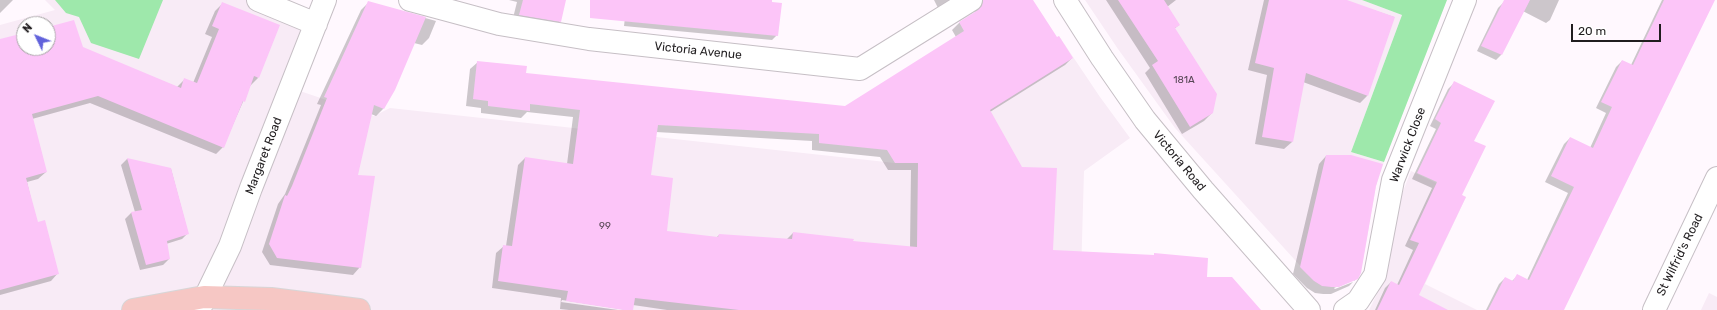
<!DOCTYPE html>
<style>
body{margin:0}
#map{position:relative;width:1717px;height:310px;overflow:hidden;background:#fff8fe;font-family:Rubik,sans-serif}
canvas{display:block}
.north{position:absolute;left:16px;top:16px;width:40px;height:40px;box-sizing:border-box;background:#fff;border:1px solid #a6a5a5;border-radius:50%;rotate:313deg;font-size:11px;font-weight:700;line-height:16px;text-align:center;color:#201d1f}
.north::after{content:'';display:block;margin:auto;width:14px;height:18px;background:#6162db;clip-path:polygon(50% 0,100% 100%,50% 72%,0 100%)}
.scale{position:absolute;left:1571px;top:24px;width:90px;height:18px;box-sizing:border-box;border:2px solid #201d1f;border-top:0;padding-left:5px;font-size:12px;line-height:14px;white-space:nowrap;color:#201d1f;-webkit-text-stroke:3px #fff;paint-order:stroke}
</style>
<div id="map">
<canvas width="1717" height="310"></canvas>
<div class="north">N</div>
<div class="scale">20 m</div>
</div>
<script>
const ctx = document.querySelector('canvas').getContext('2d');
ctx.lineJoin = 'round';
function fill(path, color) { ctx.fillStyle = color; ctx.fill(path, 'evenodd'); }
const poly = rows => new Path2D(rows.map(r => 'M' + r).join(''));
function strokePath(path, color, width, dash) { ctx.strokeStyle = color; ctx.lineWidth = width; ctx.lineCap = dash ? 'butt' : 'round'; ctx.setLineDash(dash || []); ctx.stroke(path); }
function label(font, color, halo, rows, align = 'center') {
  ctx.font = font + ' Rubik,sans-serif'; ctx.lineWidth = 3; ctx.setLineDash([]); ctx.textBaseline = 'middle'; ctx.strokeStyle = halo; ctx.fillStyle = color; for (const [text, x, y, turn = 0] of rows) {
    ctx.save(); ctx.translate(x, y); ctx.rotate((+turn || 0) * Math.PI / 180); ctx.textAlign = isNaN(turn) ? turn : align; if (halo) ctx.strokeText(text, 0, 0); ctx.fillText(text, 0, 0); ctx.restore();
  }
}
const built = poly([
 [45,0,255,0,318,26,291,88,374,116,390,108,895,163,1059,36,1100,97,1130,138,1084,171,1080,310,0,310,0,25,55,10],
 [24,24,48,24,48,48,24,48],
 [1085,0,1362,0,1402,15,1351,152,1384,162,1376,186,1362,266,1356,276,1339,287,1331,287,1322,286,1314,281,1175,128,1118,49],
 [1411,171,1466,197,1425,284,1477,310,1369,310,1387,274,1395,212],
 [1709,293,1717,297,1717,310,1701,310]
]);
const green = poly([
 [55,0,163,0,139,59,91,43,79,17,66,13],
 [1362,0,1447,0,1384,162,1351,152,1402,15]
]);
const shadow = poly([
 [0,0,13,0,0,13],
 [509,0,565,0,560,21,553,29,512,22,517,2],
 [627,0,771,0,777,35,772,40,624,26],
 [934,0,950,0,938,8],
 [973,0,1013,0,1057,39,1072,58,1065,65,990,112,1052,251,1206,278,1259,310,667,310,633,305,632,310,627,310,562,300,561,302,618,310,569,310,560,309,561,298,492,288,496,253,504,246,506,246,518,165,525,158,567,164,573,117,527,112,521,118,481,113,481,108,466,106,470,69,478,62,525,74,845,108,956,37,952,30,959,23,975,13,976,8],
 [656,132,812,141,812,150,880,157,888,170,911,170,910,248,852,242,793,233,786,240,719,235,716,238,666,232,650,176],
 [1106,0,1176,0,1167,7,1179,25,1174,29,1212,113,1204,121,1182,134,1145,73,1150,68],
 [1264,0,1343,0,1394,17,1367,96,1360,103,1303,82,1292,142,1284,149,1255,144,1267,75,1248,70],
 [1506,0,1559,0,1550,20,1546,23,1515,7,1522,13,1501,55,1496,60,1477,51,1498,8],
 [1662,0,1713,0,1563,310,1486,310,1499,284,1505,278,1512,281,1517,276,1527,280,1568,193,1545,182,1564,144,1570,138,1590,148,1606,113,1596,108,1616,67,1622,61,1631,65],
 [369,2,436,21,429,38,422,45,414,43,394,89,383,109,376,116,371,114,356,176,360,267,353,275,270,265,262,252,278,204,285,194,321,105,317,104,361,10],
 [222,4,258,78,250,86,223,147,216,154,90,103,32,119,46,172,38,179,27,182,37,224,58,273,51,281,0,295,0,40,24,34,24,48,48,48,48,28,82,48,177,87,185,79,193,83,212,37,205,34,215,11],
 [1455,82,1473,141,1461,195,1416,299,1440,310,1375,310,1385,288,1391,282,1397,285,1413,250,1405,246,1432,188,1412,179,1436,129,1430,126,1448,89],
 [1326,156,1375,186,1357,278,1354,281,1354,279,1334,288,1335,289,1353,282,1349,286,1331,294,1323,294,1315,293,1307,288,1293,274,1319,164],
 [127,159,171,169,188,233,182,239,166,244,169,259,163,265,140,270,125,219,131,213,135,212,121,165]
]);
const building = poly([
 [523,0,566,0,561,22,519,15],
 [590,0,772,0,772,2,782,3,778,36,590,18],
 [983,0,1033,0,1057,37,1059,36,1073,58,990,110,1022,167,1057,168,1053,250,1154,255,1154,253,1208,258,1207,277,1232,277,1261,310,739,310,635,298,633,310,624,310,566,301,568,291,498,281,503,245,512,246,525,157,573,164,580,110,530,104,530,111,488,106,488,101,473,99,477,61,527,66,526,73,845,106,964,31,959,22,978,10,982,6],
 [658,125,819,134,819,143,887,150,895,163,918,163,917,247,853,241,854,239,793,232,792,239,719,234,718,237,667,231,673,178,651,175],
 [1118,0,1164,0,1180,25,1175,28,1217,94,1213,113,1190,127,1152,65,1158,61],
 [1269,0,1347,0,1395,17,1368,96,1306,73,1293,142,1262,137,1274,68,1255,63],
 [1504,0,1530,0,1502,55,1481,46],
 [1664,0,1715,0,1564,310,1488,310,1505,277,1513,281,1517,274,1529,280,1574,187,1551,176,1570,137,1593,148,1612,107,1601,102,1622,60,1633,65],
 [368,1,426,17,395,90,384,109,374,105,358,175,375,176,361,268,277,258,269,244,285,195,287,196,292,186,327,98,324,97],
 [222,2,280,25,259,78,254,76,245,102,243,101,224,148,98,96,32,114,47,172,26,178,38,222,45,220,59,274,0,290,0,39,24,33,24,48,48,48,48,27,74,20,83,47,181,88,184,78,197,83,219,29,212,26],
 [1454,81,1495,101,1474,141,1486,146,1462,195,1466,197,1419,295,1448,310,1377,310,1391,281,1399,285,1419,243,1410,240,1437,182,1417,173,1441,123,1435,119],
 [1326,155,1351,155,1383,164,1376,186,1361,273,1358,279,1339,287,1331,287,1322,286,1314,281,1300,267],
 [127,158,171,168,189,234,167,241,170,259,146,265,131,212,142,210]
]);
const minor = poly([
 [258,0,316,24],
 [410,0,499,24,589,39,860,69,971,0],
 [1065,0,1102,58,1145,120,1203,190,1309,310],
 [199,310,230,246,251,188,325,0],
 [1345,310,1358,301,1375,275,1393,180,1465,0],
 [1654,310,1717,178]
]);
const major = poly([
 [133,310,204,297,271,299,359,310]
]);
const numberNames = [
 ["181A",1184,80],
 ["99",605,226]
];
const streetNames = [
 ["Victoria Avenue",698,51,6],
 ["Warwick Close",1408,145,-69],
 ["Margaret Road",264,156,-69],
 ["Victoria Road",1179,161,50],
 ["St Wilfrid's Road",1680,255,-64]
];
fill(built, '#f8ebf6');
fill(green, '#9ee8ab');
fill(shadow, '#0003');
fill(building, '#fcc5f8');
strokePath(minor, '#c6bfc5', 24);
strokePath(major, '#d7d6d7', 24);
strokePath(minor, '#fff', 22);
strokePath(major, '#f6c7c4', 22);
label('10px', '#574755', null, numberNames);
label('12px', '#201d1f', '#fff', streetNames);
</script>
